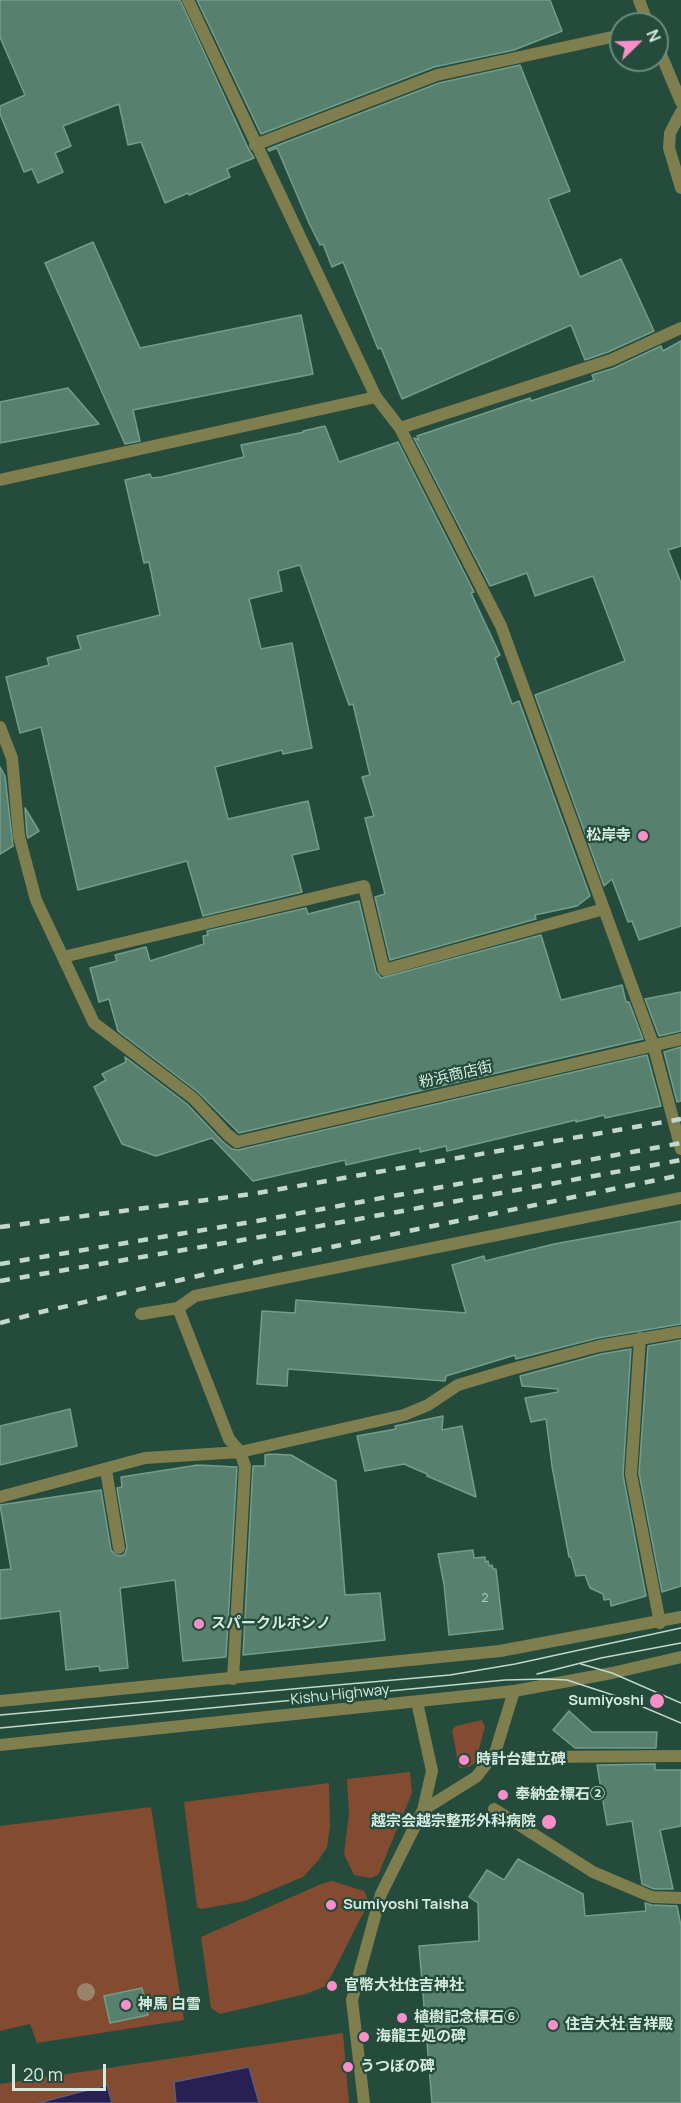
<!DOCTYPE html>
<meta charset="utf-8">
<style>
body{margin:0}
#map{position:relative;width:681px;height:2103px;overflow:hidden;background:#244b3c;font-family:Manrope,sans-serif}
canvas{display:block}
.north{position:absolute;left:609px;top:12px;width:60px;height:60px;box-sizing:border-box;background:#244b3c;border:2px solid #6b8b7e;border-radius:50%;rotate:67deg;font-size:16px;font-weight:700;line-height:24px;text-align:center;color:#d5eae1}
.north::after{content:'';display:block;margin:auto;width:21px;height:27px;background:#f98fc9;clip-path:polygon(50% 0,100% 100%,50% 72%,0 100%)}
.scale{position:absolute;left:12px;top:2064px;width:94px;height:27px;box-sizing:border-box;border:3px solid #d5eae1;border-top:0;padding-left:8px;font-size:18px;line-height:21px;white-space:nowrap;color:#d5eae1;-webkit-text-stroke:4px #244b3c;paint-order:stroke}
</style>
<div id="map">
<canvas width="681" height="2103"></canvas>
<div class="north">N</div>
<div class="scale">20 m</div>
</div>
<script>
const ctx = document.querySelector('canvas').getContext('2d');
ctx.lineJoin = 'round';
function fill(path, color) { ctx.fillStyle = color; ctx.fill(path, 'evenodd'); }
const poly = rows => new Path2D(rows.map(r => 'M' + r).join(''));
function strokePath(path, color, width, dash) { ctx.strokeStyle = color; ctx.lineWidth = width; ctx.lineCap = dash ? 'butt' : 'round'; ctx.setLineDash(dash || []); ctx.stroke(path); }
function label(font, color, halo, rows, align = 'center') {
  ctx.font = font + ' Manrope,"Noto Sans JP",sans-serif'; ctx.lineWidth = 4.5; ctx.setLineDash([]); ctx.textBaseline = 'middle'; ctx.strokeStyle = halo; ctx.fillStyle = color; for (const [text, x, y, turn = 0] of rows) {
    ctx.save(); ctx.translate(x, y); ctx.rotate((+turn || 0) * Math.PI / 180); ctx.textAlign = isNaN(turn) ? turn : align; if (halo) ctx.strokeText(text, 0, 0); ctx.fillText(text, 0, 0); ctx.restore();
  }
}
const green = poly([
 [482,1720,485,1727,475,1763,469,1767,459,1768,452,1730,456,1726],
 [410,1772,412,1793,378,1875,371,1878,354,1875,344,1854,349,1814,347,1779],
 [329,1783,330,1827,327,1847,318,1861,303,1877,245,1901,201,1909,197,1907,184,1802],
 [151,1807,184,2020,37,2043,30,2024,0,2031,0,1826],
 [332,1881,364,1891,369,1902,326,1986,306,1994,220,2014,211,2008,201,1937,321,1884],
 [343,2033,349,2103,0,2103,0,2084]
]);
const water = poly([
 [249,2067,259,2103,176,2103,174,2082,249,2067],
 [107,2085,112,2103,38,2103,107,2085]
]);
const building = poly([
 [0,0,180,0,248,148,254,158,227,169,230,177,189,195,188,193,165,203,141,142,128,145,119,104,63,126,71,146,55,153,63,172,38,183,32,169,24,172,0,114,0,106,25,95,0,37,0,0],
 [197,0,550,0,562,31,514,50,434,67,261,134,197,0],
 [520,65,570,191,548,199,580,277,621,259,654,331,608,352,585,360,571,325,402,399,381,348,378,349,343,262,332,267,323,244,320,245,309,223,277,148,269,151,268,149,439,83,520,65],
 [93,242,140,348,301,315,313,374,133,410,140,441,125,444,45,263,93,242],
 [681,341,681,546,668,550,681,583,681,926,639,940,632,921,628,922,612,879,604,886,535,695,625,661,593,576,535,596,527,573,490,586,414,438,419,440,417,436,530,398,531,401,594,380,592,375,614,368,661,346,663,351,681,341],
 [68,388,99,424,0,443,0,402,68,388],
 [325,426,339,462,398,442,474,592,471,593,500,655,495,658,512,704,519,701,590,896,577,906,535,915,536,919,390,960,375,897,385,894,365,818,374,816,362,777,370,775,353,704,349,705,300,565,278,571,282,591,249,599,261,649,292,643,312,748,283,754,282,750,215,767,228,819,308,801,319,849,292,855,302,892,203,916,187,861,78,890,41,727,20,733,6,677,49,665,47,658,81,649,77,636,160,615,149,562,144,563,125,480,150,474,152,478,161,477,244,457,241,445,304,432,303,431,325,426],
 [0,767,5,776,13,846,0,854,0,767],
 [25,808,39,831,28,838,27,835,25,808],
 [359,901,376,972,381,978,541,935,561,1000,622,985,626,1002,629,1002,643,1039,239,1133,198,1092,118,1031,109,999,99,1002,90,968,117,961,115,955,146,947,150,961,204,944,203,936,208,935,207,931,306,908,308,914,359,901],
 [681,992,681,1031,659,1036,645,999,681,992],
 [681,1047,681,1101,677,1102,664,1052,681,1047],
 [647,1055,661,1106,605,1118,604,1115,576,1122,576,1120,447,1151,446,1146,420,1152,420,1148,346,1165,345,1160,253,1181,212,1138,156,1156,122,1144,94,1087,106,1080,102,1074,126,1062,125,1057,187,1104,222,1141,232,1149,238,1150,647,1055],
 [681,1221,681,1324,598,1338,516,1359,515,1355,446,1376,445,1381,288,1369,287,1386,257,1384,262,1311,295,1313,296,1300,466,1313,452,1265,484,1256,485,1261,554,1244,681,1221],
 [681,1340,681,1586,662,1592,639,1473,648,1346,681,1340],
 [631,1349,623,1475,646,1596,611,1606,610,1599,604,1600,603,1594,590,1588,585,1575,576,1576,571,1557,569,1557,552,1466,546,1419,531,1422,525,1398,558,1392,558,1389,522,1386,520,1376,601,1354,631,1349],
 [70,1409,77,1446,0,1465,0,1426,70,1409],
 [443,1416,442,1430,462,1426,476,1497,427,1476,427,1474,404,1464,365,1471,357,1436,396,1429,395,1426,443,1416],
 [270,1454,291,1455,336,1481,345,1595,380,1593,385,1640,243,1655,253,1466,265,1466,265,1455,270,1454],
 [198,1465,237,1467,226,1657,183,1661,175,1580,120,1588,128,1668,100,1671,99,1666,66,1670,60,1611,0,1619,0,1570,11,1569,0,1505,101,1490,111,1550,116,1555,121,1556,125,1554,127,1547,117,1488,122,1487,121,1477,198,1465],
 [473,1550,474,1558,485,1557,485,1562,488,1561,489,1566,492,1565,493,1569,496,1569,503,1629,449,1635,444,1584,438,1554,473,1550],
 [569,1711,592,1732,657,1732,656,1748,575,1748,553,1730,569,1711],
 [655,1764,655,1770,681,1770,681,1826,660,1830,673,1889,654,1889,642,1884,632,1821,607,1825,597,1765,655,1764],
 [518,1859,583,1894,585,1916,646,1911,645,1903,652,1905,677,1906,681,1926,681,2103,432,2103,419,1946,479,1941,478,1903,469,1897,487,1870,504,1880,518,1859],
 [142,1988,148,2015,110,2023,104,1996,142,1988]
]);
const service = poly([
 [417,1702,432,1771,423,1810],
 [364,2103,352,2000,381,1894,423,1810,476,1777,495,1753,514,1691]
]);
const pedestrian = poly([
 [237,1142,681,1039]
]);
const minor = poly([
 [188,0,376,397,400,428,501,626,653,1044,681,1149],
 [639,0,648,24],
 [657,45,681,102],
 [681,112,670,133,669,148,681,188],
 [255,145,437,75,621,35],
 [400,428,611,360,681,328],
 [0,480,376,397],
 [0,727,12,758,19,836,36,900,94,1023,193,1098,228,1135,237,1142],
 [63,957,364,886,384,970,604,909],
 [178,1308,229,1439,240,1452,245,1466,233,1679],
 [141,1314,178,1308,195,1296,681,1198],
 [640,1338,631,1474,660,1623],
 [106,1470,119,1548],
 [0,1497,145,1458,240,1452,404,1415,428,1405,458,1385,512,1369,599,1346,681,1332],
 [0,1701,500,1651,681,1617],
 [0,1745,514,1691,612,1673,681,1657],
 [531,1757,681,1756],
 [494,1809,593,1872,652,1897,681,1898]
]);
const tram = poly([
 [581,1664,612,1673,681,1703],
 [537,1674,601,1658,681,1643],
 [0,1715,450,1675,515,1664,681,1628],
 [0,1728,505,1680,547,1679,567,1680,622,1698,681,1723]
]);
const rail = poly([
 [0,1227,252,1194,681,1119],
 [0,1264,257,1221,681,1143],
 [0,1281,260,1237,681,1160],
 [0,1323,41,1312,263,1261,681,1175]
]);
const trees = [
 [86,1992]
];
const markers = [
 [643,836,6,"#f98fc9"],
 [199,1624,6,"#f98fc9"],
 [657,1701,8,"#f98fc9"],
 [464,1760,6,"#f98fc9"],
 [503,1795,6,"#f98fc9"],
 [549,1822,8,"#f98fc9"],
 [331,1905,6,"#f98fc9"],
 [332,1986,6,"#f98fc9"],
 [126,2005,6,"#f98fc9"],
 [402,2018,6,"#f98fc9"],
 [553,2025,6,"#f98fc9"],
 [364,2037,6,"#f98fc9"],
 [348,2067,6,"#f98fc9"]
];
const numberNames = [
 ["2",485,1599]
];
const poiNames = [
 ["松岸寺",631,836,"right"],
 ["スパークルホシノ",211,1624],
 ["Sumiyoshi",644,1701,"right"],
 ["時計台建立碑",476,1760],
 ["奉納金標石②",515,1795],
 ["越宗会越宗整形外科病院",536,1822,"right"],
 ["Sumiyoshi Taisha",343,1905],
 ["官幣大社住吉神社",344,1986],
 ["神馬 白雪",138,2005],
 ["植樹記念標石⑥",414,2018],
 ["住吉大社 吉祥殿",565,2025],
 ["海龍王処の碑",376,2037],
 ["うつぼの碑",360,2067]
];
const streetNames = [
 ["粉浜商店街",456,1075,-13],
 ["Kishu Highway",340,1695,-6]
];
fill(green, '#834c30');
fill(water, '#281f52');
strokePath(water, '#5c5c7d', 1.5);
fill(building, '#58806f');
strokePath(building, '#749d8c', 1.5);
strokePath(service, '#7f7e4e', 12);
strokePath(pedestrian, '#7f7e4e', 12);
strokePath(minor, '#7f7e4e', 12);
strokePath(tram, '#c1d8ce', 1.5);
strokePath(rail, '#c1d8ce', 4.5, [10, 10]);
ctx.fillStyle = '#99836a';
for (const [x, y] of trees) { ctx.beginPath(); ctx.arc(x, y, 9, 0, 2 * Math.PI); ctx.fill(); }
for (const [x, y, r, color] of markers) { const dot = new Path2D(); dot.arc(x, y, r, 0, 2 * Math.PI); ctx.fillStyle = color; ctx.fill(dot); strokePath(dot, '#244b3c', 2); }
label('12px', '#b6d0c4', null, numberNames);
label('bold 15px', '#d5eae1', '#244b3c', poiNames, 'left');
label('15px', '#d5eae1', '#244b3c', streetNames);
</script>
